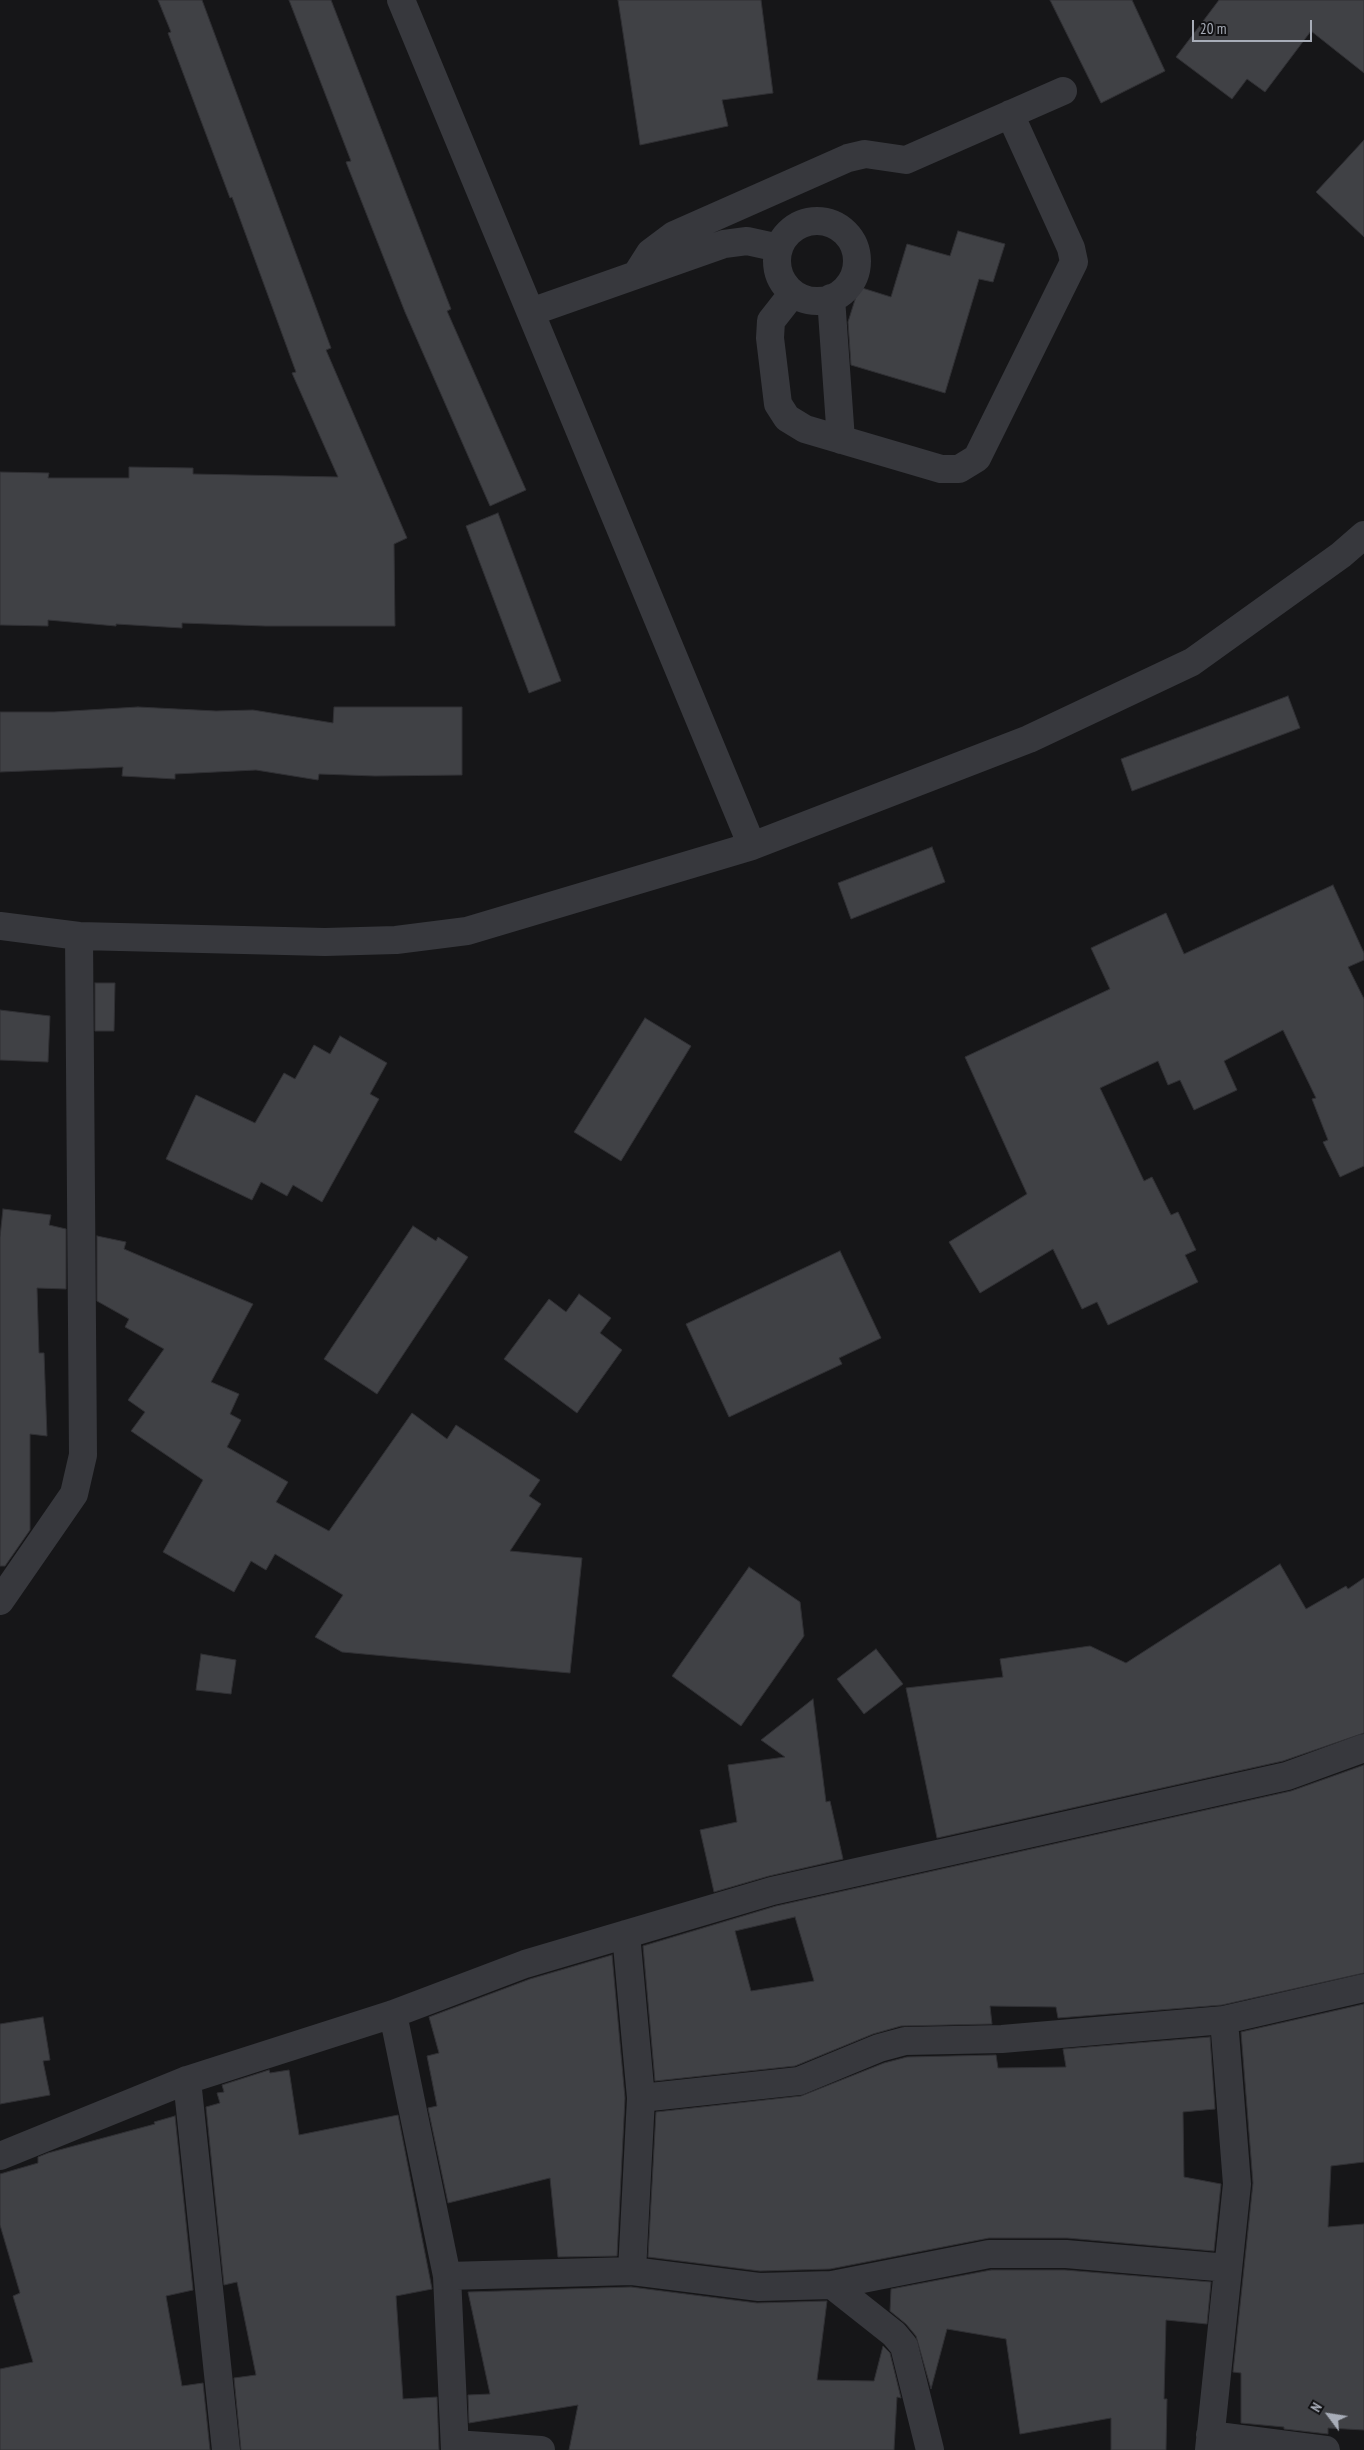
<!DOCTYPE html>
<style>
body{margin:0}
#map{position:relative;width:1364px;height:2450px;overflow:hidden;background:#161618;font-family:"PT Sans Narrow",sans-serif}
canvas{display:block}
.north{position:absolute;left:1304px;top:2390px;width:50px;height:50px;-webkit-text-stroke:4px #111113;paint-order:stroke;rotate:301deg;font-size:14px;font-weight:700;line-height:20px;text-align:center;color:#a8adb8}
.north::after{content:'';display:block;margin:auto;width:18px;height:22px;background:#a8adb8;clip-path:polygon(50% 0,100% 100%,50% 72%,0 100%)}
.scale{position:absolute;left:1192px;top:20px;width:120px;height:22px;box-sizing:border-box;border:2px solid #a8adb8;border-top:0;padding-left:6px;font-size:15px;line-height:18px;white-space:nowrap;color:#a8adb8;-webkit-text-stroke:4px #111113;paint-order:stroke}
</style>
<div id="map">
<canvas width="1364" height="2450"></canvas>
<div class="north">N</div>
<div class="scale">20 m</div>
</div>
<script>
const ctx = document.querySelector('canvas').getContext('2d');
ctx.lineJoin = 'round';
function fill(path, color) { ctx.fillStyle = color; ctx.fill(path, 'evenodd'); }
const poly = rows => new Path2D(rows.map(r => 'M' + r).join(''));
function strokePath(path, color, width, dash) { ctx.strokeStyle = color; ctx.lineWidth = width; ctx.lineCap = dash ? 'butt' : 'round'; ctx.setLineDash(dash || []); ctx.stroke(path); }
const building = poly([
 [158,0,202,0,331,348,326,350,407,538,394,544,395,626,265,626,182,623,182,628,116,624,116,626,48,620,48,626,0,625,0,472,49,473,48,478,129,478,129,467,193,468,193,474,338,477,292,373,296,372,232,197,230,198,168,33,171,32,158,0],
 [289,0,331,0,451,309,447,311,526,490,490,506,405,312,346,162,351,161,289,0],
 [618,0,761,0,773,93,722,100,728,126,640,145,618,0],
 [1050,0,1132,0,1165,71,1101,103,1050,0],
 [1219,0,1364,0,1364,73,1311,31,1265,92,1247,79,1232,99,1176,57,1219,0],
 [1364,140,1364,237,1316,192,1364,140],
 [958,231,1005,244,993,282,979,279,945,393,851,365,848,322,859,287,891,297,907,244,950,256,958,231],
 [498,513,561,681,529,693,466,526,498,513],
 [1288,696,1300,728,1132,791,1121,759,1288,696],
 [138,707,216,711,253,710,333,723,334,707,462,707,462,775,375,776,319,774,318,780,256,770,175,774,175,779,122,776,123,767,0,772,0,712,54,712,138,707],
 [932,847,945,882,851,919,838,883,932,847],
 [1333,885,1364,953,1364,960,1348,967,1364,999,1364,1166,1340,1177,1323,1142,1328,1140,1312,1099,1316,1098,1283,1030,1224,1061,1237,1090,1194,1110,1180,1080,1168,1085,1158,1061,1100,1088,1144,1181,1152,1177,1171,1215,1178,1212,1196,1250,1185,1255,1198,1282,1108,1325,1097,1302,1082,1309,1053,1249,980,1293,949,1242,1027,1194,965,1057,1110,989,1091,948,1166,913,1184,954,1333,885],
 [95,983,115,983,114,1031,95,1031,95,983],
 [0,1010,50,1016,48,1062,0,1060,0,1010],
 [645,1018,691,1046,621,1161,574,1132,645,1018],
 [340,1036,387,1063,370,1094,379,1099,322,1202,293,1185,287,1196,261,1182,252,1200,166,1159,196,1095,255,1123,284,1073,295,1079,314,1045,330,1054,340,1036],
 [3,1209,51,1215,49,1225,66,1229,66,1289,37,1288,39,1353,44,1353,47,1436,30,1434,30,1530,5,1566,0,1566,0,1237,3,1209],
 [413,1226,436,1241,438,1237,468,1257,377,1394,324,1359,413,1226],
 [97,1236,126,1242,124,1249,253,1304,211,1382,239,1394,230,1414,241,1420,227,1447,288,1482,276,1502,329,1531,412,1413,447,1439,456,1425,540,1480,529,1496,541,1504,510,1551,582,1558,570,1673,342,1652,315,1637,343,1595,275,1554,266,1570,251,1561,234,1592,163,1552,203,1480,131,1431,145,1412,128,1400,164,1349,125,1327,129,1319,97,1301,97,1236],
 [840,1251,881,1338,839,1358,842,1364,729,1417,686,1324,840,1251],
 [579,1294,611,1318,600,1333,622,1350,577,1413,504,1359,549,1299,566,1312,579,1294],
 [1280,1564,1306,1609,1346,1586,1348,1589,1364,1578,1364,1733,1283,1761,937,1838,906,1688,1003,1677,1000,1659,1090,1646,1126,1663,1280,1564],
 [749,1567,800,1602,804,1636,741,1726,672,1676,749,1567],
 [876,1649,903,1684,864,1714,837,1679,876,1649],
 [201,1654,236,1660,231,1694,196,1690,201,1654],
 [813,1699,826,1802,830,1801,843,1859,769,1876,714,1892,700,1830,737,1822,728,1765,785,1757,761,1740,813,1699],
 [1364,1765,1364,1973,1222,2005,1058,2018,1056,2007,990,2006,992,2024,901,2026,873,2034,795,2066,655,2081,643,1946,776,1906,1291,1791,1364,1765],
 [795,1917,814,1981,751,1991,735,1931,795,1917],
 [612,1955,625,2098,617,2256,558,2257,550,2178,448,2203,428,2108,437,2106,427,2056,439,2053,429,2017,530,1979,612,1955],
 [1364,2004,1364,2162,1331,2166,1328,2227,1364,2224,1364,2430,1328,2428,1328,2434,1284,2429,1284,2427,1241,2423,1241,2373,1233,2372,1253,2183,1241,2032,1364,2004],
 [43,2017,50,2060,43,2061,50,2095,0,2104,0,2024,43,2017],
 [1210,2037,1215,2109,1183,2112,1184,2177,1221,2184,1214,2251,1067,2238,989,2238,830,2269,760,2271,648,2257,656,2112,801,2096,884,2063,907,2057,996,2055,998,2068,1066,2067,1063,2049,1210,2037],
 [269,2070,270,2073,289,2070,299,2135,398,2115,432,2289,396,2296,403,2399,437,2397,439,2450,241,2450,234,2378,256,2375,237,2282,224,2285,206,2107,220,2103,217,2093,224,2092,222,2085,269,2070],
 [175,2116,193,2290,166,2296,182,2386,203,2383,210,2450,0,2450,0,2369,33,2362,13,2296,20,2293,0,2225,0,2174,38,2163,38,2157,48,2153,155,2124,154,2122,175,2116],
 [991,2270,1065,2270,1211,2282,1207,2324,1166,2320,1164,2399,1167,2399,1166,2450,1111,2450,1111,2418,1020,2434,1006,2339,947,2329,931,2389,916,2336,906,2324,890,2311,891,2289,991,2270],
 [631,2287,757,2303,827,2301,817,2380,874,2381,883,2346,890,2353,901,2398,897,2397,894,2450,569,2450,578,2405,469,2423,468,2395,490,2394,468,2292,631,2287]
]);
const minor = poly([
 [401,0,752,846],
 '777 261a40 40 0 1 1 80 0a40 40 0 1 1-80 0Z',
 [636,275,650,253,674,235,848,158,865,154,906,160,1063,91],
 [793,293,771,321,770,338,778,404,787,418,805,429,941,469,959,469,977,458,1074,262,1071,248,1010,114],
 [831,298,841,440],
 [531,312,724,244,747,241,779,248],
 [0,926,79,936,325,942,396,940,467,931,752,846,1029,739,1192,662,1341,555,1364,535],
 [0,1601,74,1494,83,1455,79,936],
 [626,1934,641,2098,632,2271],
 [393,2014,447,2276,455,2450],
 [187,2080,226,2450],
 [641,2098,799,2081,879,2048,905,2041,1002,2039,1224,2020,1364,1988],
 [0,2156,187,2080,393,2014,525,1964,772,1891,1287,1776,1364,1748],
 [447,2276,632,2271,759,2287,832,2285,989,2254,1066,2254,1228,2268],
 [832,2285,894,2334,904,2346,930,2450],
 [1210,2435,1326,2450],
 [455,2444,541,2450],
 [1209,2450,1237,2184,1224,2020]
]);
fill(building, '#404145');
strokePath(building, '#303034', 1);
strokePath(minor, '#37383d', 28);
</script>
